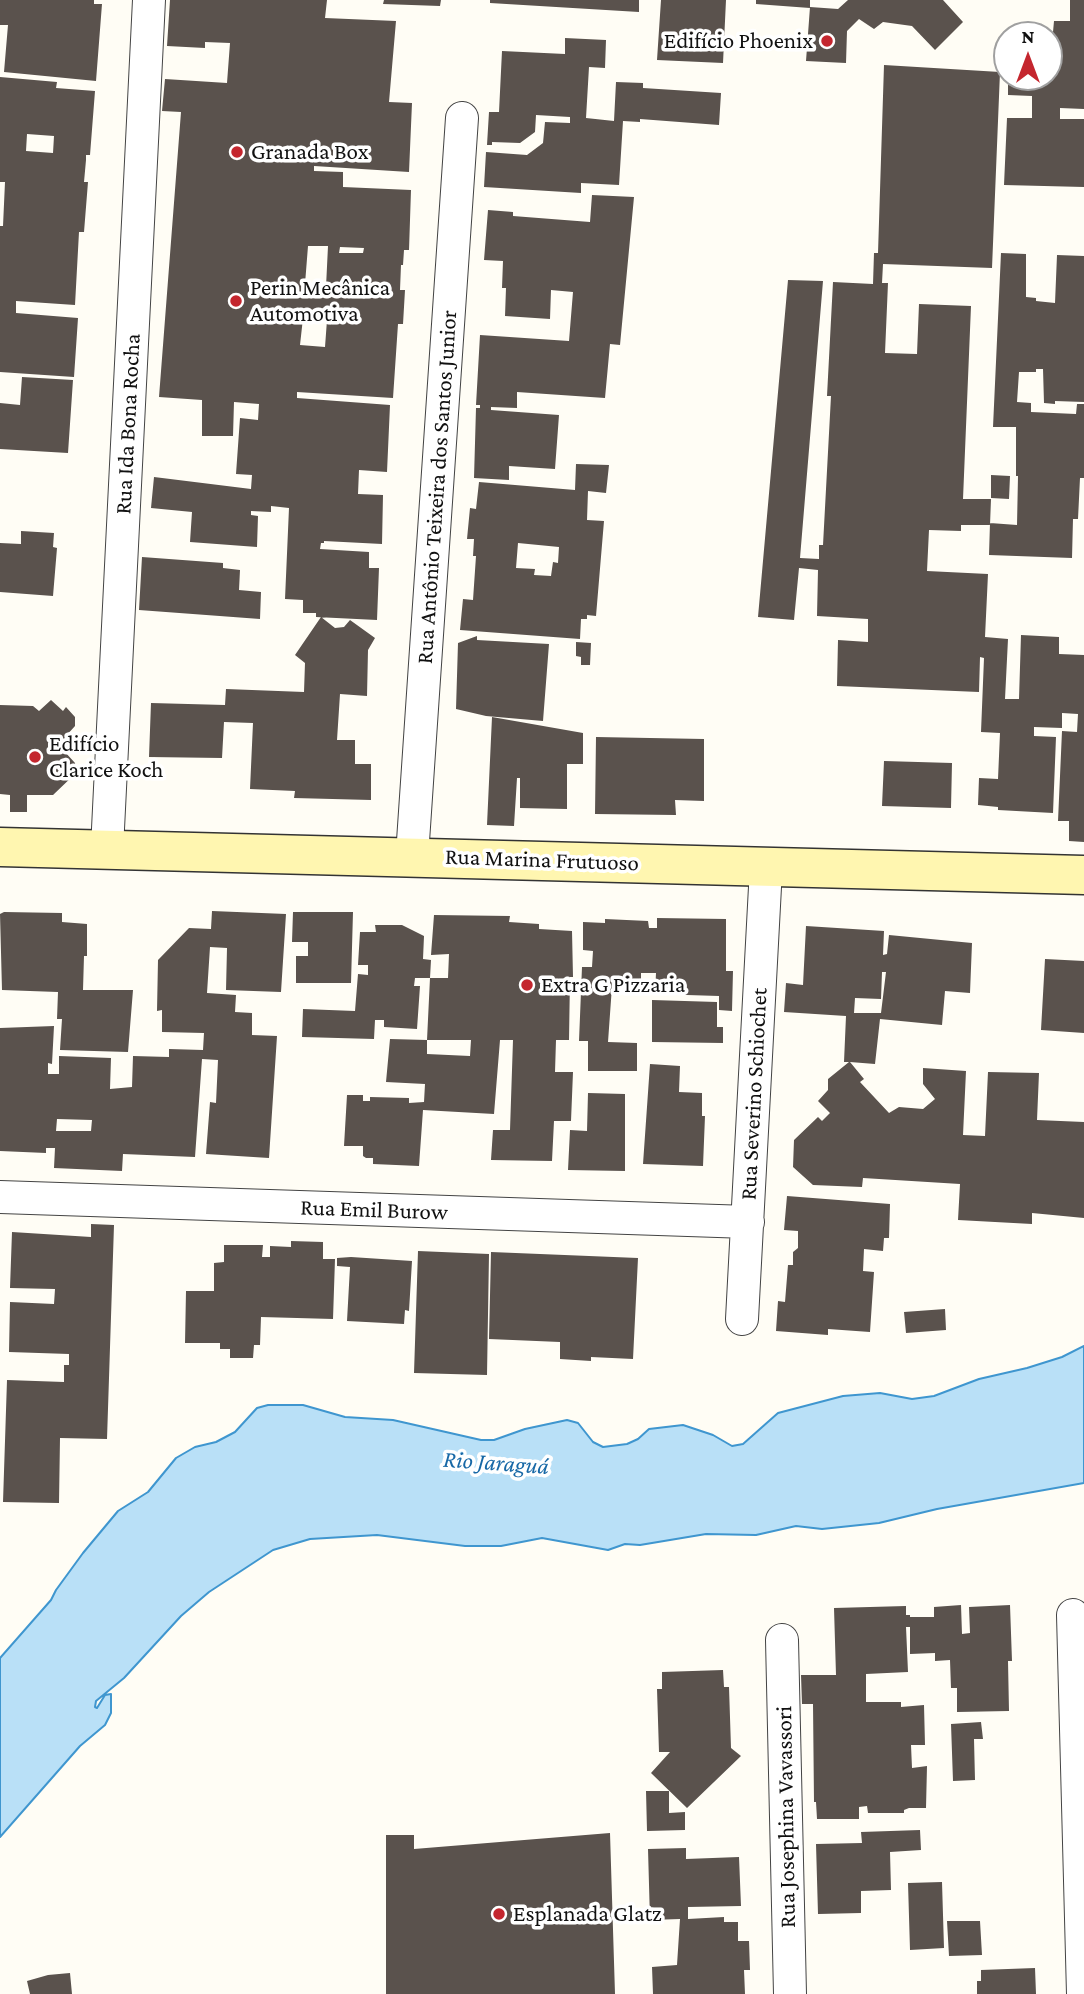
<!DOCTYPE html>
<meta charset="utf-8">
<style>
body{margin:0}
#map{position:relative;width:1084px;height:1994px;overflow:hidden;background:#fffdf5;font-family:"Crimson Pro",serif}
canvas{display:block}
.north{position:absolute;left:993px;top:21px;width:70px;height:70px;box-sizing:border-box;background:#fff;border:2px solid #a0a0a0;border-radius:50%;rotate:0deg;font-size:19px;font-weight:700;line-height:28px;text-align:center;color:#111}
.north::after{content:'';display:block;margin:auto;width:24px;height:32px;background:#c4262e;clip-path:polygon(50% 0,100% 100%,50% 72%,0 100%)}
</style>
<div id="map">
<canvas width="1084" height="1994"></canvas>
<div class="north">N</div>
</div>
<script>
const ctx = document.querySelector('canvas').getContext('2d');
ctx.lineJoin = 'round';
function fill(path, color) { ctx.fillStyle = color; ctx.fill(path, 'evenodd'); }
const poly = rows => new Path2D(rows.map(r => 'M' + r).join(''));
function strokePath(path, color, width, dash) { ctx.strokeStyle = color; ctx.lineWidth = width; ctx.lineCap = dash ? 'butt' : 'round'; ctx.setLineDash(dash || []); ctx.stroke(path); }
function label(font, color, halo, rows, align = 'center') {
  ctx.font = font + ' "Crimson Pro",serif'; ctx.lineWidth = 7; ctx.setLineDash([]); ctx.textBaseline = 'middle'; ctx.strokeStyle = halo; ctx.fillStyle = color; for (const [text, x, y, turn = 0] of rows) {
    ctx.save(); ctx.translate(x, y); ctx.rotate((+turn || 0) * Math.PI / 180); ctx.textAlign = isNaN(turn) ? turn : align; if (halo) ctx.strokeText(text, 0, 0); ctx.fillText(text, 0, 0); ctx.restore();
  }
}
const water = poly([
 [1084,1346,1084,1483,937,1509,879,1523,822,1529,796,1526,756,1535,706,1534,640,1545,625,1544,608,1550,542,1538,501,1546,465,1546,377,1535,310,1539,273,1550,209,1592,181,1616,124,1678,96,1701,95,1707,97,1708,105,1695,111,1694,111,1713,105,1725,80,1746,0,1837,0,1658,51,1600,56,1590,83,1553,118,1511,148,1492,176,1458,195,1447,216,1442,235,1432,257,1408,268,1405,303,1405,345,1417,393,1420,481,1440,494,1440,525,1429,567,1420,578,1423,593,1442,603,1447,627,1444,638,1439,649,1429,683,1425,713,1435,732,1446,743,1444,778,1413,843,1396,880,1393,912,1399,934,1396,979,1379,1027,1368,1062,1357,1084,1346]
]);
const building = poly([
 [0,0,94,0,94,4,102,4,96,81,4,72,8,25,0,25],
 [170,0,327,0,325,18,396,21,389,102,412,103,409,172,314,166,314,171,343,172,343,187,411,190,409,250,404,250,403,265,401,265,400,290,405,290,403,324,398,324,393,398,297,392,297,398,390,405,387,472,359,470,358,494,383,495,382,544,324,541,324,543,321,543,320,549,369,552,369,568,379,568,377,620,316,617,316,613,303,613,303,600,285,599,289,508,271,506,271,512,251,511,251,515,258,516,257,547,190,542,192,512,151,508,154,477,251,489,252,475,236,474,240,418,258,420,259,404,234,402,233,436,202,436,202,400,159,397,181,112,162,111,165,79,227,83,230,43,205,42,205,48,167,46],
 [308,246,328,246,326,287,305,284],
 [340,247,364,248,363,253,339,253],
 [303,318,327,320,325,347,300,345],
 [384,0,441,0,440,6,383,4],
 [490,0,639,0,639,12,490,3],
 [661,0,726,0,723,63,657,60],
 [756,0,810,0,810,8,756,4],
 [848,0,943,0,963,22,935,50,912,26,883,22,874,29,859,19,847,31,846,63,806,61,810,7,838,9],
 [1070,0,1084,0,1084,109,1060,108,1060,119,1084,119,1084,187,1004,185,1007,118,1032,118,1032,96,1008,95,1008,77,1049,77,1049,35,1010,35,1010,31,1053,32,1054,21,1070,21],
 [565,38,606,40,605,68,589,67,586,118,614,121,616,82,643,83,643,88,721,93,719,125,640,119,640,122,623,121,619,185,581,183,581,193,484,187,486,152,527,155,543,143,545,122,570,123,570,117,536,115,535,132,520,143,492,142,492,145,487,145,489,112,499,112,502,51,565,54],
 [884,65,1000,72,992,268,883,264,882,283,888,283,885,353,917,354,919,304,971,306,963,499,991,499,990,525,961,525,961,531,929,530,927,571,988,574,985,637,1008,639,1005,699,1019,699,1021,635,1059,637,1059,654,1084,655,1084,842,1069,841,1069,821,1058,821,1062,731,1077,732,1078,714,1062,713,1062,728,1034,727,1034,736,1056,737,1053,813,998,810,998,807,978,805,979,778,998,779,1000,733,981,732,984,658,980,657,979,692,837,686,838,640,868,642,868,619,817,616,818,570,799,568,794,620,758,617,788,280,823,281,800,558,819,559,819,545,823,545,831,396,827,396,833,282,873,284,874,253,878,253],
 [0,77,57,82,56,88,95,91,90,155,86,155,86,160,84,182,88,182,84,232,79,232,75,305,16,301,16,313,78,318,74,377,0,372,0,226,3,226,5,182,0,182],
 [27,134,54,136,53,153,26,151],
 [592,195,634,197,620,345,610,344,605,398,517,392,517,408,491,407,491,410,559,415,555,469,509,466,509,480,474,478,476,408,480,408,480,405,476,405,480,335,569,341,573,292,551,290,550,319,505,316,506,288,502,288,503,261,484,260,488,210,513,212,513,216,590,222],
 [1001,253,1026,254,1026,297,1036,298,1036,301,1055,303,1057,255,1084,256,1084,402,1055,401,1055,404,1044,403,1043,369,1036,369,1036,372,1019,372,1017,402,1031,403,1031,412,1076,414,1077,404,1084,404,1084,478,1080,478,1078,519,1073,519,1072,558,989,555,990,523,1017,525,1018,476,1016,476,1016,427,993,427],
 [22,377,73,380,68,453,0,449,0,403,20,405],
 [576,464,609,465,606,493,588,491,587,520,604,521,596,616,587,615,587,619,581,619,580,639,460,630,463,599,473,600,476,556,473,556,474,539,467,539,470,508,476,509,479,482,575,490],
 [518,543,559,547,558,563,553,562,551,576,534,575,535,569,516,568],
 [991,475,1010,476,1009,499,991,498],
 [21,531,54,533,53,547,57,548,53,596,0,592,0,543,21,544],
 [142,557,223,563,223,568,240,570,239,590,261,592,260,619,139,610],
 [321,617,335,628,344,627,350,620,375,638,368,650,367,696,340,694,337,740,355,740,355,764,371,764,371,800,294,798,295,791,250,789,253,723,224,722,222,758,149,757,151,703,225,705,226,689,304,692,305,663,295,655],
 [477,636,477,640,549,644,543,721,486,716,456,709,458,643],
 [576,642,591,643,590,665,581,665,581,657,576,656],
 [51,700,63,711,66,707,75,717,75,726,66,736,65,752,75,763,76,773,53,795,27,795,27,812,10,812,10,795,0,794,0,705,33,706,39,711],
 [492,717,583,733,583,764,567,764,567,809,520,808,520,778,517,778,514,826,487,825],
 [596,737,704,739,704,801,675,800,676,815,595,814],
 [884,761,952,763,951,808,882,806],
 [212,911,286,914,281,992,226,990,227,948,210,947,207,993,236,995,235,1012,252,1013,252,1035,277,1036,269,1158,206,1154,210,1102,216,1103,218,1060,202,1059,195,1157,123,1154,122,1171,54,1168,55,1148,46,1148,46,1153,0,1151,0,1028,54,1026,52,1064,48,1063,48,1074,59,1074,59,1056,111,1058,110,1089,132,1087,133,1056,169,1057,169,1049,203,1050,204,1033,162,1032,162,1010,157,1011,158,960,189,928,211,929],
 [57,1119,92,1120,91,1131,56,1131],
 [4,912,62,913,62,922,87,924,87,956,84,956,83,990,133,990,128,1052,60,1050,62,1019,57,1019,58,992,2,990,0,914],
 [293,912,353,912,351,983,296,983,296,956,308,956,308,942,292,942],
 [434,915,510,916,509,922,539,924,539,929,572,931,573,977,570,977,569,1040,556,1040,555,1072,573,1072,571,1121,554,1121,552,1161,491,1160,493,1130,510,1130,513,1040,500,1040,494,1114,423,1110,419,1166,373,1164,373,1158,366,1158,363,1156,363,1146,344,1146,347,1095,363,1095,363,1101,370,1101,370,1097,409,1098,409,1103,424,1102,425,1084,386,1082,390,1039,427,1040,427,1054,470,1056,471,1040,427,1040,430,978,448,978,449,954,431,955],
 [657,918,726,919,726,971,733,971,732,1011,719,1010,719,996,655,994,656,973,641,973,641,986,612,986,608,1042,637,1043,637,1071,588,1071,588,1041,579,1041,582,967,592,967,593,951,583,950,583,922,605,923,605,919,648,921,649,928,657,928],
 [375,925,402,925,424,936,423,959,431,960,430,978,415,978,414,986,420,986,417,1029,384,1027,384,1020,375,1020,374,1039,302,1037,303,1009,355,1011,358,974,368,975,368,965,358,965,360,932,376,932],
 [806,926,884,931,883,955,887,954,889,935,972,943,970,993,945,991,942,1025,880,1019,875,1064,850,1062,864,1079,860,1082,889,1113,899,1107,923,1109,935,1099,923,1084,923,1068,966,1071,963,1135,985,1136,988,1072,1039,1073,1037,1120,1084,1122,1084,1218,1032,1213,1032,1224,958,1220,960,1184,863,1178,862,1187,813,1185,793,1167,794,1140,818,1117,822,1121,830,1113,818,1101,828,1090,828,1079,849,1062,844,1062,846,1016,784,1012,786,983,803,985],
 [882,972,886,972,881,1013,854,1013,855,998,881,999],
 [1045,959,1084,961,1084,1033,1041,1030],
 [652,1000,717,1002,717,1027,723,1027,723,1043,652,1042],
 [650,1064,680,1066,679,1092,702,1093,702,1116,705,1116,703,1166,643,1164],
 [588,1093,625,1094,625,1171,568,1170,570,1130,587,1131],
 [787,1196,890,1204,889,1238,884,1238,883,1251,864,1249,863,1271,874,1272,870,1332,828,1329,828,1335,776,1331,778,1301,785,1302,788,1265,793,1265,793,1252,798,1248,798,1231,784,1230],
 [91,1224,114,1225,107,1439,60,1438,59,1503,3,1502,7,1380,64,1382,64,1365,69,1365,69,1354,9,1352,10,1302,54,1304,55,1289,10,1288,12,1232,91,1237],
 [291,1241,323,1242,323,1259,335,1259,333,1319,261,1317,260,1345,254,1345,253,1358,230,1358,230,1349,220,1349,220,1343,185,1343,186,1291,214,1291,214,1263,224,1262,224,1245,263,1245,262,1257,270,1257,270,1246,291,1247],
 [418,1251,489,1254,487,1375,414,1373],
 [491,1252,638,1258,633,1359,591,1357,591,1361,560,1359,560,1342,489,1339],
 [351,1257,412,1261,409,1311,405,1310,404,1324,347,1321,350,1267,337,1266,337,1258],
 [945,1309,946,1330,906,1333,904,1312],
 [961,1605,962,1634,970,1633,969,1607,1010,1605,1012,1661,1008,1661,1009,1711,957,1712,957,1688,951,1688,950,1660,935,1661,935,1653,910,1654,910,1627,906,1627,908,1672,866,1674,866,1702,901,1702,901,1707,924,1705,925,1745,911,1745,912,1768,927,1766,926,1808,909,1808,904,1810,904,1813,868,1813,867,1806,859,1807,859,1819,817,1819,816,1802,814,1802,813,1704,802,1704,801,1675,836,1675,834,1608,906,1606,906,1615,910,1615,910,1617,934,1617,934,1607],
 [723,1670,724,1687,729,1687,731,1748,741,1756,687,1808,651,1773,670,1752,659,1752,657,1689,662,1689,662,1672],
 [981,1722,983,1739,974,1739,975,1780,953,1781,951,1724],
 [646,1791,669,1791,669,1813,685,1812,685,1830,647,1831],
 [920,1830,921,1850,890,1852,891,1890,861,1891,861,1913,818,1914,816,1844,862,1843,861,1832],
 [610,1833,615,1994,386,1994,386,1835,414,1835,414,1849],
 [686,1848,686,1859,739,1857,741,1906,688,1907,688,1919,724,1917,724,1922,738,1922,738,1941,749,1941,750,1970,744,1970,745,1994,653,1994,652,1967,677,1965,680,1919,650,1920,648,1849],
 [942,1882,944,1948,910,1950,908,1883],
 [947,1921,980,1921,982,1955,949,1956],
 [1035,1968,1036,1994,977,1994,977,1981,981,1981,981,1970],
 [70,1973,72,1994,30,1994,27,1981,48,1975]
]);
const street = poly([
 [107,849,149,0],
 [412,856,462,118],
 [0,1197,748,1222],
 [742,1319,766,868],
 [1073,1615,1083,1994],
 [782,1640,790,1994]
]);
const secondary = poly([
 [0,847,1084,875]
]);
const markers = [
 [827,41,7,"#c4262e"],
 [237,152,7,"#c4262e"],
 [236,301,7,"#c4262e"],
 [35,757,7,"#c4262e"],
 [527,985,7,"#c4262e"],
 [499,1914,7,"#c4262e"]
];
const poiNames = [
 ["Edifício Phoenix",813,41,"right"],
 ["Granada Box",251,152],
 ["Perin Mecânica",250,288],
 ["Automotiva",250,314],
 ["Edifício",49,744],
 ["Clarice Koch",49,770],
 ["Extra G Pizzaria",541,985],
 ["Esplanada Glatz",513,1914]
];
const streetNames = [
 ["Rua Ida Bona Rocha",128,424,-87],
 ["Rua Antônio Teixeira dos Santos Junior",437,487,-86],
 ["Rua Marina Frutuoso",542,860,2],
 ["Rua Severino Schiochet",754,1094,-87],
 ["Rua Emil Burow",374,1210,2],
 ["Rua Josephina Vavassori",786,1817,-91]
];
const waterNames = [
 ["Rio Jaraguá",496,1463,4]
];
fill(water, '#b9e0f7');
strokePath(water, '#3f96cf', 2);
fill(building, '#5a524d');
strokePath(street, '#444', 34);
strokePath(secondary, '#333', 41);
strokePath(street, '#fff', 32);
strokePath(secondary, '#fff6b0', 38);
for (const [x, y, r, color] of markers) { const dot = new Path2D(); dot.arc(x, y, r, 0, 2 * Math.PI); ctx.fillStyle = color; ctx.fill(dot); strokePath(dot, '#fff', 2.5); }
label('23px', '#111', '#fff', poiNames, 'left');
label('23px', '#111', '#fff', streetNames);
label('italic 24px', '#1768a6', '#fff', waterNames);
</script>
